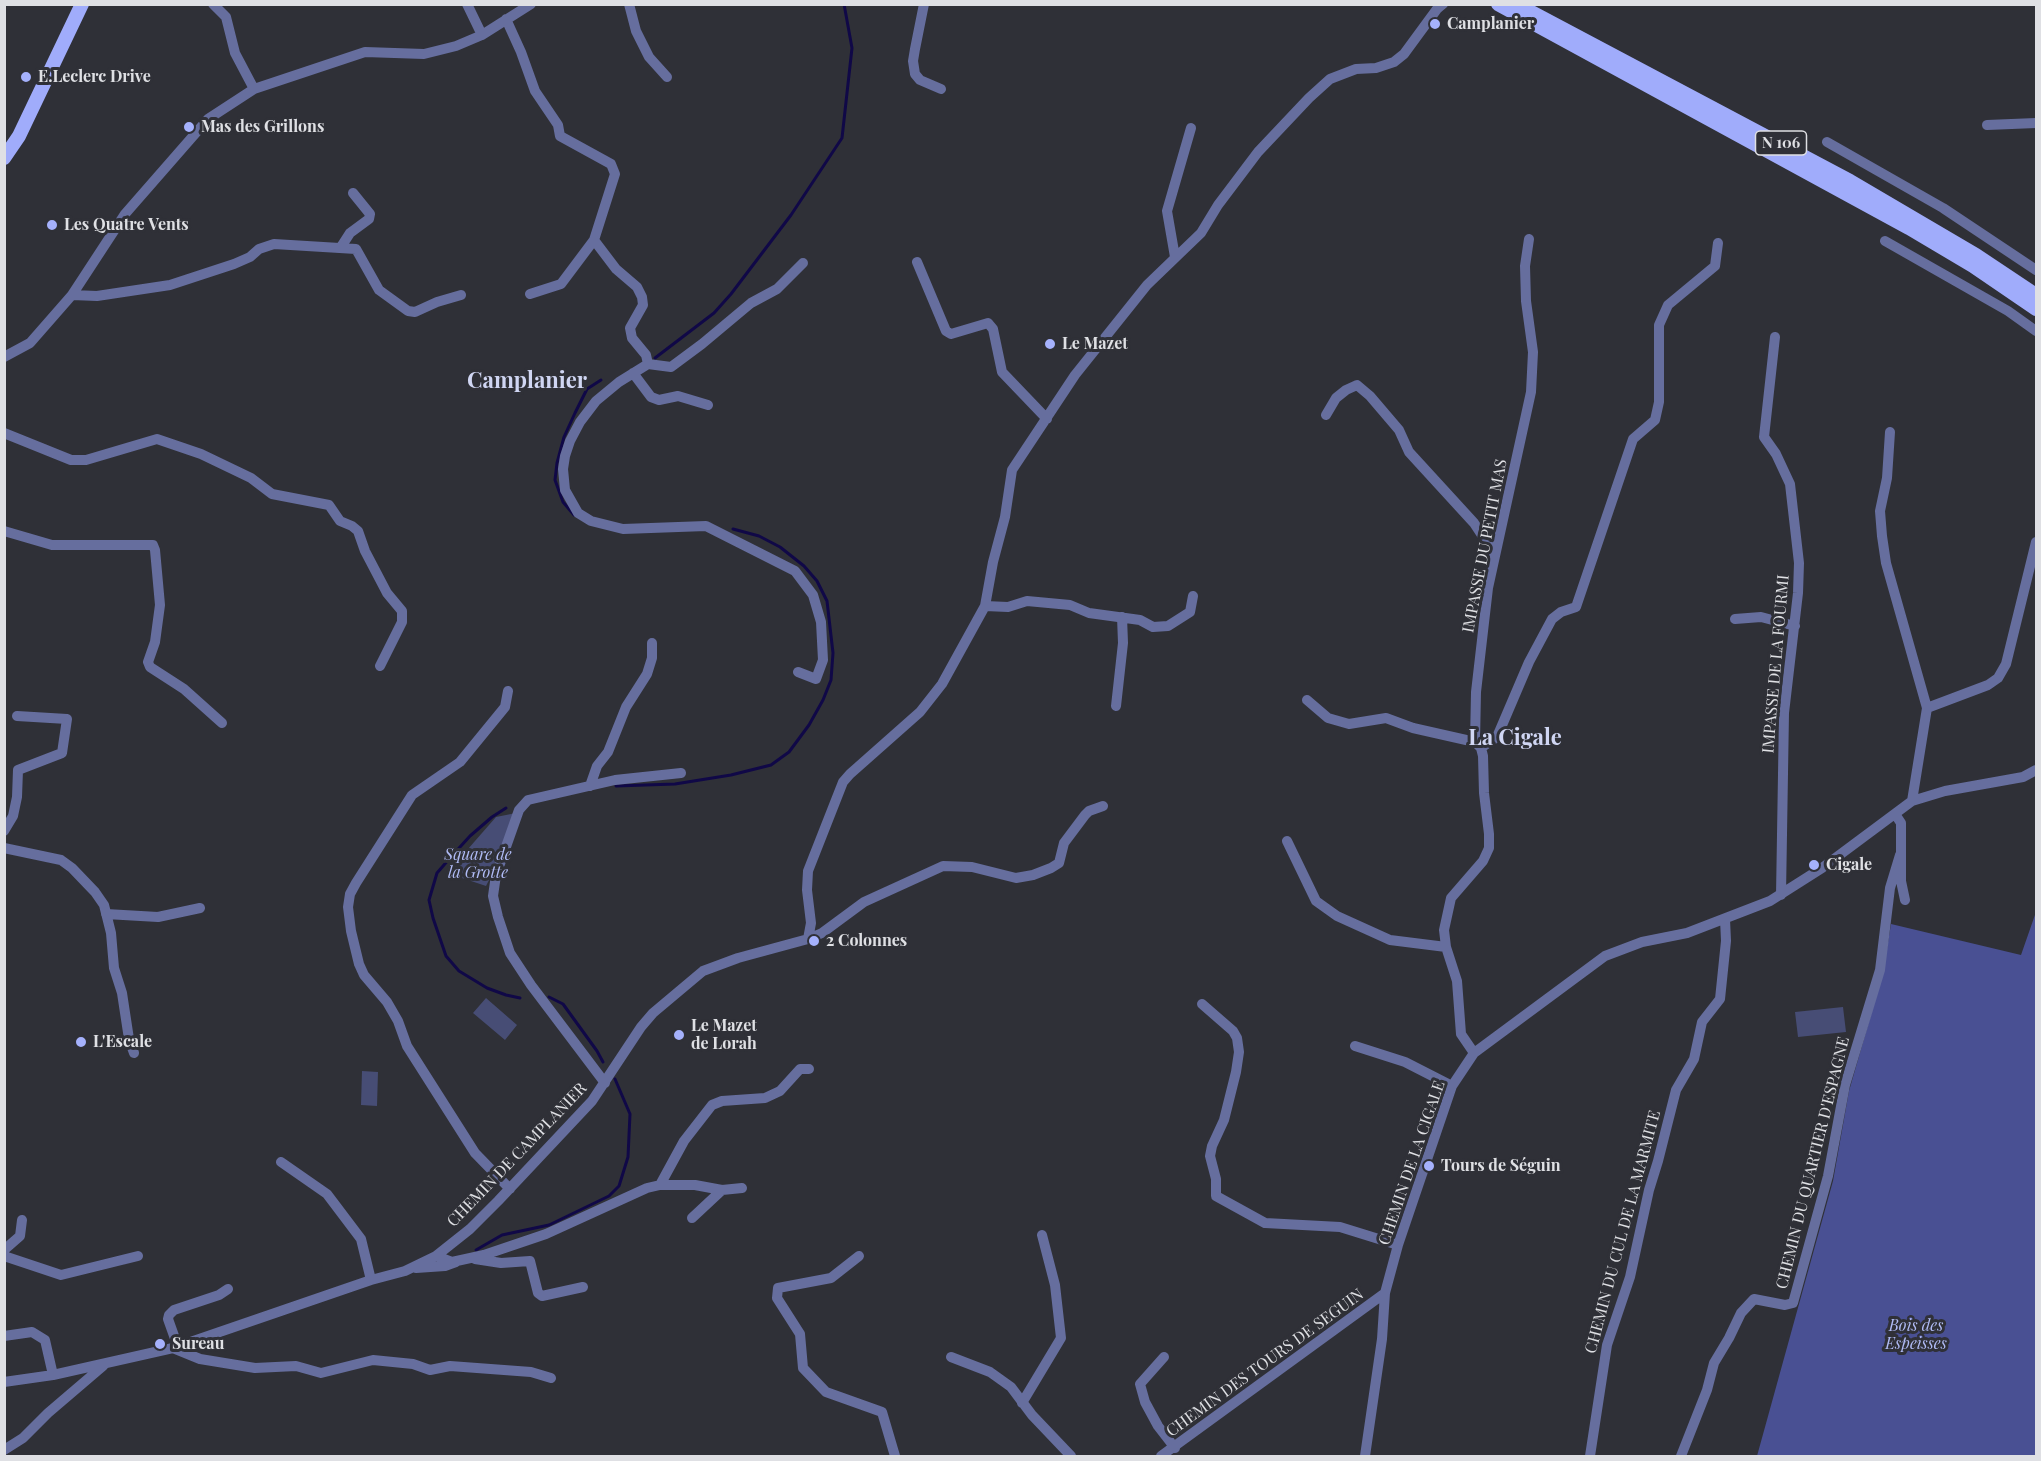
<!DOCTYPE html>
<meta charset="utf-8">
<style>
body{margin:0}
#map{position:relative;width:2041px;height:1461px;overflow:hidden;background:#2f3037;font-family:"Playfair Display",serif}
canvas{display:block}
.frame{position:absolute;inset:0;border:6px solid #dfe0e4;pointer-events:none}
</style>
<div id="map">
<canvas width="2041" height="1461"></canvas>
<div class="frame"></div>
</div>
<script>
const ctx = document.querySelector('canvas').getContext('2d');
ctx.lineJoin = 'round';
function fill(path, color) { ctx.fillStyle = color; ctx.fill(path, 'evenodd'); }
const poly = rows => new Path2D(rows.map(r => 'M' + r).join(''));
function strokePath(path, color, width, dash) { ctx.strokeStyle = color; ctx.lineWidth = width; ctx.lineCap = dash ? 'butt' : 'round'; ctx.setLineDash(dash || []); ctx.stroke(path); }
function label(font, color, halo, rows, align = 'center') {
  ctx.font = font + ' "Playfair Display",serif'; ctx.lineWidth = 6; ctx.setLineDash([]); ctx.textBaseline = 'middle'; ctx.strokeStyle = halo; ctx.fillStyle = color; for (const [text, x, y, turn = 0] of rows) {
    ctx.save(); ctx.translate(x, y); ctx.rotate((+turn || 0) * Math.PI / 180); ctx.textAlign = isNaN(turn) ? turn : align; if (halo) ctx.strokeText(text, 0, 0); ctx.fillText(text, 0, 0); ctx.restore();
  }
}
const green = poly([
 [516,813,502,854,486,886,447,873,496,817],
 [486,998,517,1025,505,1040,473,1013],
 [1843,1007,1846,1032,1798,1037,1795,1012],
 [362,1071,378,1072,377,1106,361,1105]
]);
const forest = poly([
 [2036,912,2036,1456,1757,1456,1833,1181,1849,1091,1883,973,1891,924,2021,955]
]);
const stream = poly([
 [655,358,714,313,731,294,791,215,842,138,852,48,844,4],
 [574,515,563,502,555,480,557,463,564,437,575,413,587,389,601,380],
 [616,786,675,784,731,775,771,765,789,752,809,725,823,700,831,680,833,653,827,601,817,581,804,566,780,547,759,536,733,529],
 [506,808,492,817,470,836,450,858,437,873,429,900,433,918,446,956,459,971,487,988,506,995,520,998],
 [549,997,563,1004,597,1051,603,1062],
 [476,1250,502,1235,549,1225,609,1196,619,1186,628,1157,630,1114,615,1079]
]);
const minor = poly([
 [213,4,226,17,235,53,254,89],
 [467,4,482,35],
 [629,4,636,31,649,57,667,77],
 [924,4,915,49,913,61,915,74,920,80,941,89],
 [506,19,521,52,535,91,558,125,560,136,611,164,615,174,594,240,561,284,530,294],
 [1987,125,2036,123],
 [1827,142,1943,208,2036,270],
 [594,240,616,269,637,287,642,297,643,305,630,328,632,338,646,355,648,364,619,382,596,401,580,422,570,441,565,456,563,469,565,490,578,513,591,521,623,529,706,526,795,571,813,595,821,622,823,660,816,679,798,672],
 [1885,241,2008,311,2036,331],
 [341,247,350,233,369,219,370,214,353,193],
 [1175,257,1167,211,1191,128],
 [917,262,946,331,951,334,988,323,993,329,1002,372,1047,419],
 [72,295,97,296,170,285,234,264,250,257,259,249,274,244,356,249,379,290,408,311,415,312,437,302,461,295],
 [1775,337,1764,437,1776,454,1790,484,1799,563,1798,593,1784,713,1781,895],
 [4,357,30,343,72,295,125,214,208,119,254,89,365,52,424,54,456,46,482,35,531,4],
 [648,364,671,367,702,344,751,303,777,289,803,263],
 [633,373,651,397,659,400,678,396,708,405],
 [1326,415,1336,398,1346,390,1357,385,1370,396,1399,430,1409,452,1474,523,1495,555],
 [1890,432,1887,478,1880,511,1882,536,1886,563,1927,708],
 [4,433,71,460,86,460,157,439,201,454,251,478,272,494,329,505,340,521,352,526,358,531,365,551,387,593,402,611,402,622,380,666],
 [4,531,52,545,153,545,155,550,160,605,155,642,148,662,150,667,184,689,222,723],
 [985,606,1008,607,1027,601,1070,605,1089,613,1140,620,1153,627,1168,626,1190,612,1193,596],
 [1735,619,1761,617,1795,626],
 [508,691,505,707,460,762,412,795,356,883,350,894,348,907,351,931,359,964,364,975,387,1002,398,1021,407,1046,475,1153,510,1189],
 [1307,700,1328,718,1349,724,1386,718,1413,728,1475,742],
 [1116,706,1123,643,1122,617],
 [1481,748,1497,737,1529,662,1552,619,1561,612,1576,607,1633,439,1655,420,1659,402,1659,325,1668,305,1715,266,1718,243],
 [590,786,597,766,608,752,626,707,647,674,652,658,652,643],
 [1912,801,1927,708,1988,685,1998,678,2006,664,2036,542],
 [1895,814,1901,823,1901,881,1905,900],
 [4,831,13,816,17,797,18,770,62,753,67,719,17,716],
 [1287,841,1316,901,1337,916,1390,940,1446,947],
 [4,848,61,860,72,868,95,892,104,905,111,933,114,968,122,993,129,1039,134,1053],
 [106,914,158,917,200,908],
 [808,939,822,933,864,902,943,866,972,867,1016,878,1033,875,1051,868,1059,863,1064,843,1085,815,1089,811,1103,806],
 [1202,1004,1233,1031,1237,1038,1239,1052,1236,1072,1224,1120,1212,1146,1210,1156,1216,1179,1216,1196,1265,1223,1340,1227,1398,1245],
 [1355,1046,1405,1062,1452,1086],
 [1474,1053,1461,1034,1457,981,1446,947,1444,930,1451,898,1483,861,1489,848,1489,834,1484,793,1483,756,1481,748,1475,742,1476,692,1488,588,1531,392,1533,352,1526,301,1525,266,1529,239],
 [605,1083,531,985,510,953,498,917,493,896,496,875,519,810,528,800,615,780,681,773],
 [281,1162,327,1194,361,1239,371,1280],
 [660,1185,684,1141,712,1105,722,1101,765,1098,780,1091,800,1069,809,1069],
 [692,1218,722,1190],
 [4,1250,20,1236,22,1220],
 [4,1256,61,1275,138,1256],
 [436,1256,452,1262,484,1255,546,1234,647,1188,660,1185,695,1185,722,1190,742,1188],
 [859,1256,831,1278,778,1288,777,1298,800,1334,803,1368,826,1392,882,1412,895,1456],
 [475,1259,501,1263,530,1261,538,1293,542,1296,583,1287],
 [416,1268,445,1266,456,1262],
 [4,1336,32,1332,45,1340,53,1375],
 [178,1347,168,1319,169,1315,174,1310,219,1295,228,1289],
 [173,1348,200,1359,255,1368,296,1366,321,1373,373,1360,413,1364,430,1370,450,1366,531,1372,551,1378],
 [951,1357,990,1372,1011,1387,1032,1415,1071,1456],
 [1164,1357,1140,1384,1145,1402,1158,1426,1175,1448],
 [4,1382,53,1375,173,1348,371,1280,405,1271,436,1256,470,1229,498,1201,592,1101,641,1027,653,1013,703,971,738,958,808,939,811,923,807,890,808,871,843,782,850,774,920,712,942,684,985,606,993,562,1005,517,1012,470,1075,375,1147,285,1201,233,1218,205,1258,152,1309,98,1330,79,1356,69,1376,68,1394,62,1404,54,1437,9,1443,4],
 [1022,1403,1061,1338,1055,1285,1042,1235],
 [4,1450,23,1438,48,1413,103,1366],
 [1161,1456,1385,1293],
 [1365,1456,1382,1339,1385,1293,1398,1245,1452,1086,1474,1053,1605,956,1642,942,1687,933,1770,901,1822,868,1912,801,1945,791,2023,777,2036,770],
 [1590,1456,1607,1345,1630,1277,1649,1190,1658,1161,1676,1090,1694,1059,1702,1022,1720,999,1726,941,1725,919],
 [1681,1456,1707,1390,1714,1363,1729,1338,1741,1313,1754,1299,1785,1305,1793,1303,1828,1176,1845,1085,1880,970,1890,888,1900,855]
]);
const major = poly([
 [1498,4,1909,228,1973,266,2036,309],
 [1520,6,1850,181,1976,255,2036,295],
 [4,158,19,136,82,4]
]);
const markers = [
 [1435,24,6,"#a5b1fc"],
 [26,77,6,"#a5b1fc"],
 [189,127,6,"#a5b1fc"],
 [52,225,6,"#a5b1fc"],
 [1050,344,6,"#a5b1fc"],
 [1814,865,6,"#a5b1fc"],
 [814,941,6,"#a5b1fc"],
 [679,1035,6,"#a5b1fc"],
 [81,1042,6,"#a5b1fc"],
 [1429,1166,6,"#a5b1fc"],
 [160,1344,6,"#a5b1fc"]
];
const shields = [
 [1781,143,51]
];
const shieldNames = [
 ["N 106",1781,143]
];
const poiNames = [
 ["Camplanier",1447,24],
 ["E.Leclerc Drive",38,77],
 ["Mas des Grillons",201,127],
 ["Les Quatre Vents",64,225],
 ["Le Mazet",1062,344],
 ["Cigale",1826,865],
 ["2 Colonnes",826,941],
 ["Le Mazet",691,1026],
 ["de Lorah",691,1044],
 ["L'Escale",93,1042],
 ["Tours de Séguin",1441,1166],
 ["Sureau",172,1344]
];
const streetNames = [
 ["IMPASSE DU PETIT MAS",1485,546,-79],
 ["IMPASSE DE LA FOURMI",1776,664,-85],
 ["CHEMIN DE CAMPLANIER",517,1155,-46],
 ["CHEMIN DE LA CIGALE",1412,1163,-71],
 ["CHEMIN DU QUARTIER D'ESPAGNE",1813,1163,-76],
 ["CHEMIN DU CUL DE LA MARMITE",1623,1232,-75],
 ["CHEMIN DES TOURS DE SEGUIN",1265,1363,-36]
];
const parkNames = [
 ["Square de",478,855],
 ["la Grotte",478,873],
 ["Bois des",1916,1326],
 ["Espeisses",1916,1344]
];
const districtNames = [
 ["Camplanier",527,381],
 ["La Cigale",1515,738]
];
fill(green, '#474d75');
fill(forest, '#495093');
strokePath(stream, '#100847', 3);
strokePath(minor, '#666e9e', 10);
strokePath(major, '#a0acfb', 14);
for (const [x, y, r, color] of markers) { const dot = new Path2D(); dot.arc(x, y, r, 0, 2 * Math.PI); ctx.fillStyle = color; ctx.fill(dot); strokePath(dot, '#2f3037', 2); }
for (const [x, y, w] of shields) { const box = new Path2D(); box.roundRect(x - w / 2, y - 12, w, 24, 4.5); ctx.fillStyle = '#2f3037'; ctx.fill(box); strokePath(box, '#dfe0e4', 1.5); }
label('bold 15px', '#dfe0e4', null, shieldNames);
label('bold 16px', '#dfe0e4', '#2f3037', poiNames, 'left');
label('16px', '#dfe0e4', '#2f3037', streetNames);
label('italic 16px', '#b0bbf5', '#2f3037', parkNames);
label('bold 22px', '#d0d6f3', '#2f3037', districtNames);
</script>
